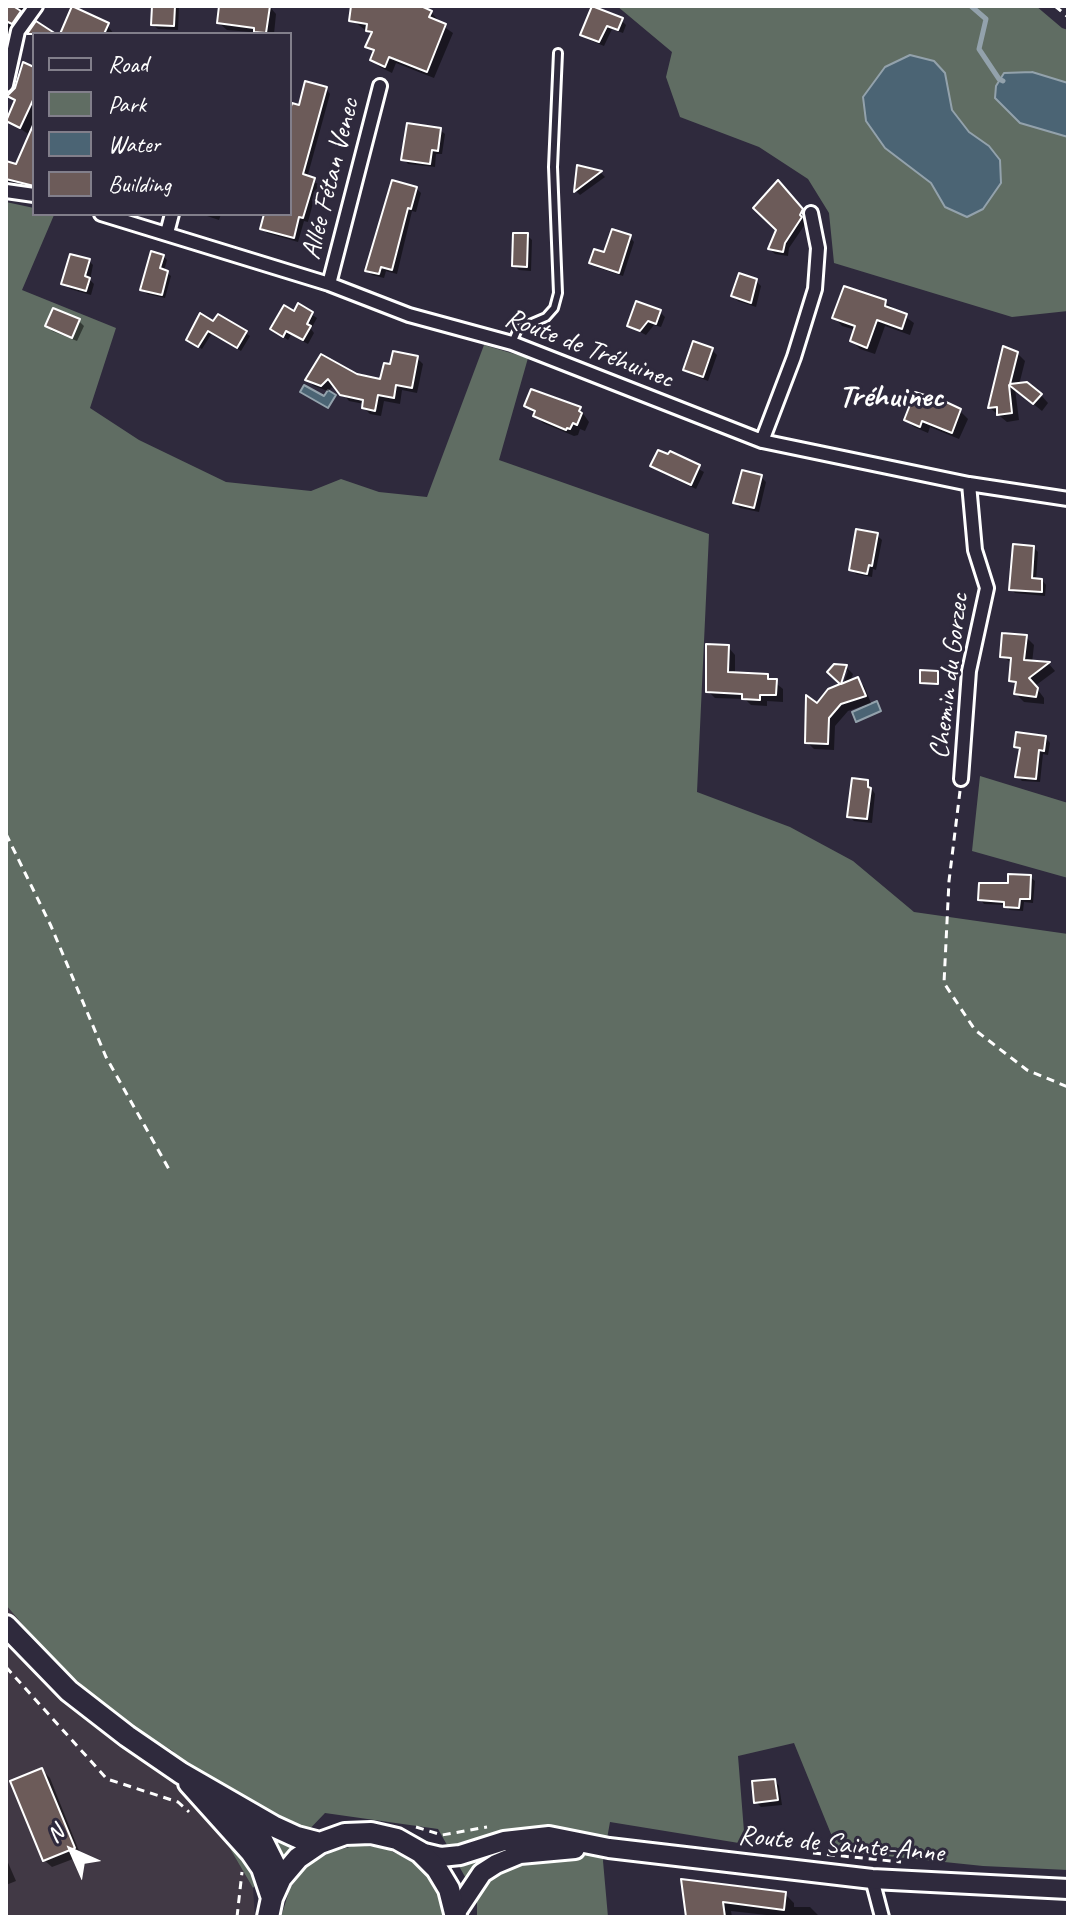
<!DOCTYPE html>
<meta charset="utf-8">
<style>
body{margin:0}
#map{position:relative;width:1074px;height:1923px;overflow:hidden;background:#2f2a3d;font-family:Caveat,sans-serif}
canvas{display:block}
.frame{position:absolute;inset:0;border:8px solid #fff;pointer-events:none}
.legend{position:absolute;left:32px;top:32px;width:260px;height:184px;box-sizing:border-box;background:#2f2a3d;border:2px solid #827f8b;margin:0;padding:10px 14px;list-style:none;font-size:24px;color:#fff}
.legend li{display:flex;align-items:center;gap:16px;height:40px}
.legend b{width:40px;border:2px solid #827f8b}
.north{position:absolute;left:32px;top:1811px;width:80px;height:80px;-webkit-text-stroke:6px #2f2a3d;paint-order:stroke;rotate:315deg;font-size:22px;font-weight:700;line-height:32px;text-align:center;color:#fff}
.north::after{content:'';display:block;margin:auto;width:28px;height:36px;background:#fff;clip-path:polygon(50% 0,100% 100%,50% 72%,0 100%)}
</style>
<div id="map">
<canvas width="1074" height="1923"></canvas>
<div class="frame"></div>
<ul class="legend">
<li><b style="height:10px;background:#2f2a3d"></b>Road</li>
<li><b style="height:22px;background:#606d63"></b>Park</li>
<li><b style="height:22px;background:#4b6474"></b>Water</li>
<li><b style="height:22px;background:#6c5b59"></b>Building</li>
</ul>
<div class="north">N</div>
</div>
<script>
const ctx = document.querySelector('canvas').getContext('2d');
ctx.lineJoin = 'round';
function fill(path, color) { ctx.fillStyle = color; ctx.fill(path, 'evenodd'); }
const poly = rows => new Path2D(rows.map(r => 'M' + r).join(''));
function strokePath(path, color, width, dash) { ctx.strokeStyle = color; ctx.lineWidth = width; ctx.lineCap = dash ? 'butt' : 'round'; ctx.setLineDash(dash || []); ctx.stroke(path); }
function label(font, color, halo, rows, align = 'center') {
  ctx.font = font + ' Caveat,sans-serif'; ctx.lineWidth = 6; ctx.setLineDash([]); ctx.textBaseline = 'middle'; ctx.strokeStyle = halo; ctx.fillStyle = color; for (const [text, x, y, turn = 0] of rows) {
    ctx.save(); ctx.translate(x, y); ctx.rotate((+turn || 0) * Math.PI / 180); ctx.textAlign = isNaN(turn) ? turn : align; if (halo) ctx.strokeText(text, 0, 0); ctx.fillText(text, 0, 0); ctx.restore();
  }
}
const built = poly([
 [6,1605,46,1652,120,1720,173,1751,253,1888,255,1917,6,1917]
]);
const green = poly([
 [617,6,1036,6,1062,28,1068,30,1068,83,1032,72,1020,123,1068,137,1068,311,1012,317,834,263,829,213,808,179,759,147,680,117,666,77,672,52],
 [934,61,945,73,952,110,969,132,989,146,945,207,931,183,885,148,866,121,863,97,885,67],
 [6,202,34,208,34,214,54,215,22,290,116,328,90,408,139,440,226,482,311,491,341,479,379,492,427,497,484,345,528,358,499,460,709,534,697,792,790,827,853,861,914,912,1068,934,1068,1870,983,1866,838,1851,794,1743,738,1756,745,1844,610,1822,603,1861,608,1917,477,1917,477,1898,438,1829,325,1813,253,1888,173,1751,120,1720,46,1652,6,1605],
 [980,776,1068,803,1068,878,972,851],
 [357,1845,384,1848,409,1859,429,1878,442,1902,444,1917,281,1917,290,1888,307,1866,331,1852]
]);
const water = poly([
 [910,55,934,61,945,73,952,110,969,132,989,146,1000,160,1001,183,983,209,967,217,945,207,931,183,885,148,866,121,863,97,885,67,910,55],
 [1032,72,1068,83,1068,137,1020,123,995,98,996,86,1004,73,1032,72],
 [304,385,324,396,328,390,336,395,328,408,300,392,304,385],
 [877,701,881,711,856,722,852,712,877,701]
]);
const shadow = poly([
 [6,6,26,6,13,36,6,33],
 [154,6,179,6,178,30,158,29,153,25],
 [236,6,269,6,276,14,274,34,227,30,219,23],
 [353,6,416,6,431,12,438,20,437,22,453,33,434,78,396,63,392,73,380,67,372,60,375,54,368,46,372,35,352,20],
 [621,20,626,25,623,33,612,29,604,46,587,39,582,34],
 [107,25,114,34,62,34],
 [34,59,34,120,28,134,8,120,16,102,10,96,16,89,22,65,30,67],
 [326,89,330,94,307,178,318,184,308,222,304,221,298,242,267,233,263,228,266,214,290,214,290,118],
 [440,130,445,134,442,154,436,154,435,167,408,164,404,159],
 [34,139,34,190,11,184,6,180,6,169,17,167],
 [579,168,601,173,605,177,580,195,576,191],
 [778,183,807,215,804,221,806,223,789,248,788,256,775,254,770,249,778,229],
 [416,188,421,193,416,212,412,211,397,274,386,271,384,278,372,275,367,270],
 [201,214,221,214,219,220],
 [527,235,532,240,531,271,519,270,514,265],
 [630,237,634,242,623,276,596,267,592,262],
 [163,256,167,260,164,271,171,276,165,298,147,294,143,290],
 [89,261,93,265,90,280,94,284,91,295,70,289,65,284],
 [756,281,761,286,756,307,738,301,733,296],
 [885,302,914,323,910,335,885,326,875,354,860,349,852,341,856,330,842,326,835,318],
 [299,306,317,318,311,329,314,333,308,344,291,335,288,340,273,329,295,314],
 [660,312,665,317,661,327,654,325,646,335,629,326],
 [218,316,250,336,241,351,212,333,202,349,193,343,214,324],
 [79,321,84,326,77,341,52,331,48,326],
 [1004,348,1017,353,1025,361,1019,385,1041,395,1048,403,1042,411,1015,389,1019,420,1007,422,990,408],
 [712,350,717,355,708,381,690,374,685,369],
 [417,358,423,364,417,393,402,390,400,404,384,401,381,416,370,414,364,408,364,404,349,401,335,384,328,391,314,386,308,380,356,376,382,381,392,366],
 [526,406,580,409,589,422,585,431,580,429,578,435,574,436,543,423],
 [960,411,968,419,959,439,930,427,928,433,914,427,906,420],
 [671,454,704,472,696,489,658,471,653,466],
 [761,477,766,482,759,512,740,508,736,503],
 [877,535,882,540,876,570,873,569,872,577,856,574,851,569],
 [1034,548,1038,552,1036,580,1042,580,1046,585,1045,596,1015,593,1011,589],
 [1026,637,1034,645,1032,663,1049,664,1055,671,1035,686,1044,698,1044,704,1024,702,1016,694,1017,686,1011,680,1013,664,1002,656],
 [728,647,735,655,735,675,767,676,783,689,783,702,767,701,767,706,751,705,745,699,715,698,708,691],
 [834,666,846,667,853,674,850,682,858,680,864,686,871,703,848,711,835,726,834,750,814,749,807,742,818,705,843,685,848,671],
 [1046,738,1050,743,1048,755,1043,754,1040,782,1022,781,1017,776,1021,752,1016,746],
 [867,781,875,794,872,823,854,821,849,816],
 [1030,877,1035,881,1033,903,1024,902,1023,911,1010,910,1005,905,984,904,980,899],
 [42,1770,50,1778,81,1856,52,1867,44,1860],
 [775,1781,779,1786,782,1805,761,1807,756,1802],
 [6,1858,16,1881,6,1885],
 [683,1881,785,1894,794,1903,794,1907,810,1907,820,1917,784,1917,731,1911,732,1917,688,1917]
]);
const stream = poly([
 [971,6,986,19,979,49,999,79,1003,81]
]);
const building = poly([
 [6,6,13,6,21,11,12,24,6,21,6,6],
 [72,6,109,23,104,34,60,34,72,6],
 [152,6,175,6,174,26,151,25,152,6],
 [219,6,270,6,266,33,254,32,254,28,217,23,219,6],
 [351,6,421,6,432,11,429,17,446,24,427,72,389,57,385,67,370,60,374,50,365,47,372,32,366,31,367,24,349,21,351,6],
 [592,6,623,18,618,30,607,26,599,42,580,35,592,6],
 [36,21,56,34,27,34,36,21],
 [23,62,34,67,34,98,20,128,6,121,15,100,7,96,15,88,23,62],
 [305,81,327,87,303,174,315,178,303,218,299,217,294,238,260,229,264,214,290,214,290,110,292,103,299,105,305,81],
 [34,123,34,186,6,179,6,161,16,164,34,123],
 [407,123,441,128,438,151,432,150,430,164,401,160,407,123],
 [577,165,602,171,574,192,577,165],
 [392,180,417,187,411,209,408,208,392,270,381,267,379,274,365,271,392,180],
 [778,180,803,209,800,215,802,217,785,243,783,252,768,249,776,230,753,208,778,180],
 [612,229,631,235,619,273,589,263,594,249,604,252,612,229],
 [513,233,528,233,527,267,512,266,513,233],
 [151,251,164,255,160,268,168,271,162,295,140,290,151,251],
 [70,254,90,259,85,276,90,278,86,291,61,284,70,254],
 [739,273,757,279,751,303,731,296,739,273],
 [844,286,886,300,885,306,907,314,902,329,877,320,867,348,850,341,855,326,832,318,844,286],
 [636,301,661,310,656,324,648,321,640,331,627,326,636,301],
 [298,303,313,312,307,324,311,326,303,340,286,331,283,337,270,329,284,305,294,311,298,303],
 [53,308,80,319,72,338,45,326,53,308],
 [200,313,213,321,218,314,247,331,237,348,208,331,198,347,186,340,200,313],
 [693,341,713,348,703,377,683,370,693,341],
 [1003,346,1018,352,1010,384,1027,382,1042,394,1033,404,1009,385,1012,413,997,415,997,407,988,408,1003,346],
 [393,351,418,356,412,388,396,385,394,398,378,395,375,411,362,408,363,400,340,395,328,379,321,386,305,380,321,354,357,374,380,379,384,363,390,364,393,351],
 [531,389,581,407,579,411,582,413,577,425,573,423,570,429,567,428,566,430,533,416,535,411,524,406,531,389],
 [915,392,928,396,929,394,961,409,952,433,922,421,920,427,904,420,915,392],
 [658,450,668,454,670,451,700,465,691,485,650,466,658,450],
 [742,470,762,475,754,508,733,503,742,470],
 [856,529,878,533,872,566,869,565,867,574,849,570,856,529],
 [1013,544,1034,546,1032,578,1042,579,1042,592,1009,590,1013,544],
 [1002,633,1027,635,1024,660,1050,662,1029,678,1038,688,1036,697,1014,694,1016,682,1009,681,1011,658,1000,657,1002,633],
 [706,644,729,645,728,672,768,674,768,679,777,679,776,695,760,695,760,700,742,699,742,694,706,692,706,644],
 [834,664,847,665,841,684,858,677,866,696,841,704,829,718,828,744,805,743,806,695,817,703,828,689,840,684,827,672,834,664],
 [920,670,938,671,938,684,920,683,920,670],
 [1016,732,1046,736,1044,751,1039,750,1036,779,1015,777,1020,748,1014,747,1016,732],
 [852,778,868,780,868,787,871,788,867,819,847,817,852,778],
 [1008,874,1031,875,1030,899,1020,899,1019,908,1004,907,1004,902,978,900,979,883,1008,883,1008,874],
 [42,1768,75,1848,43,1861,10,1781,42,1768],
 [775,1779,778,1800,754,1803,752,1781,775,1779],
 [681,1879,786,1892,784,1910,723,1902,725,1917,686,1917,681,1879]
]);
const path = poly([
 [1055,6,1068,17],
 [960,791,949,881,944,983,975,1030,1027,1070,1068,1087],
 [6,834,51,926,106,1057,170,1171],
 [6,1667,107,1779,178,1802,189,1812],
 [416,1827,442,1835,487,1827],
 [813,1853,901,1862],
 [237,1917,242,1872]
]);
const service = poly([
 [512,343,518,329,546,317,554,308,558,293,553,167,558,53]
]);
const minor = poly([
 [6,85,18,31,36,6],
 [6,191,34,195],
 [101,214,329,284,409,315,512,343,762,441,969,484,1068,499],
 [167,233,172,214],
 [329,284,380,86],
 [762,441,794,357,815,289,818,248,811,213],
 [961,779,969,671,987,588,975,550,969,484],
 [872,1879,882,1917]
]);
const secondary = poly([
 [420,1852,441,1857,460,1855,504,1841,549,1836,609,1848,872,1879,1068,1889],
 [456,1912,482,1873,496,1864,520,1854,575,1849]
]);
const primary = poly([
 [6,1626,69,1691,127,1736,181,1773,273,1826,297,1837,320,1843],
 [189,1783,251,1852,262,1868,272,1898],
 [229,1814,262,1840,281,1878],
 [268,1917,272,1898,281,1878,298,1858,320,1843,345,1834,371,1833,397,1839,420,1852,437,1869,449,1889,456,1917]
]);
const streetNames = [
 ["Allée Fétan Venec",331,179,-76],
 ["Route de Tréhuinec",589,349,21],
 ["Chemin du Gorzec",950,676,-83],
 ["Route de Sainte-Anne",841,1845,5]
];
const quarterNames = [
 ["Tréhuinec",891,398]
];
fill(built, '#413945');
fill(green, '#606d63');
fill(water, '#4b6474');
strokePath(water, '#93a2ac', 2);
fill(shadow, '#0007');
strokePath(stream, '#93a2ac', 5);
fill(building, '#6c5b59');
strokePath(building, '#fff', 2);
strokePath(service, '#fff', 12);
strokePath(minor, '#fff', 18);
strokePath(secondary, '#fff', 24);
strokePath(primary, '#fff', 26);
strokePath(path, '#fff', 3, [8, 6]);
strokePath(service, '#2f2a3d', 6);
strokePath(minor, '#2f2a3d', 12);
strokePath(secondary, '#2f2a3d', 18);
strokePath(primary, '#2f2a3d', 20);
label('28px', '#fff', '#2f2a3d', streetNames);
label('bold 32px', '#fff', '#2f2a3d', quarterNames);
</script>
